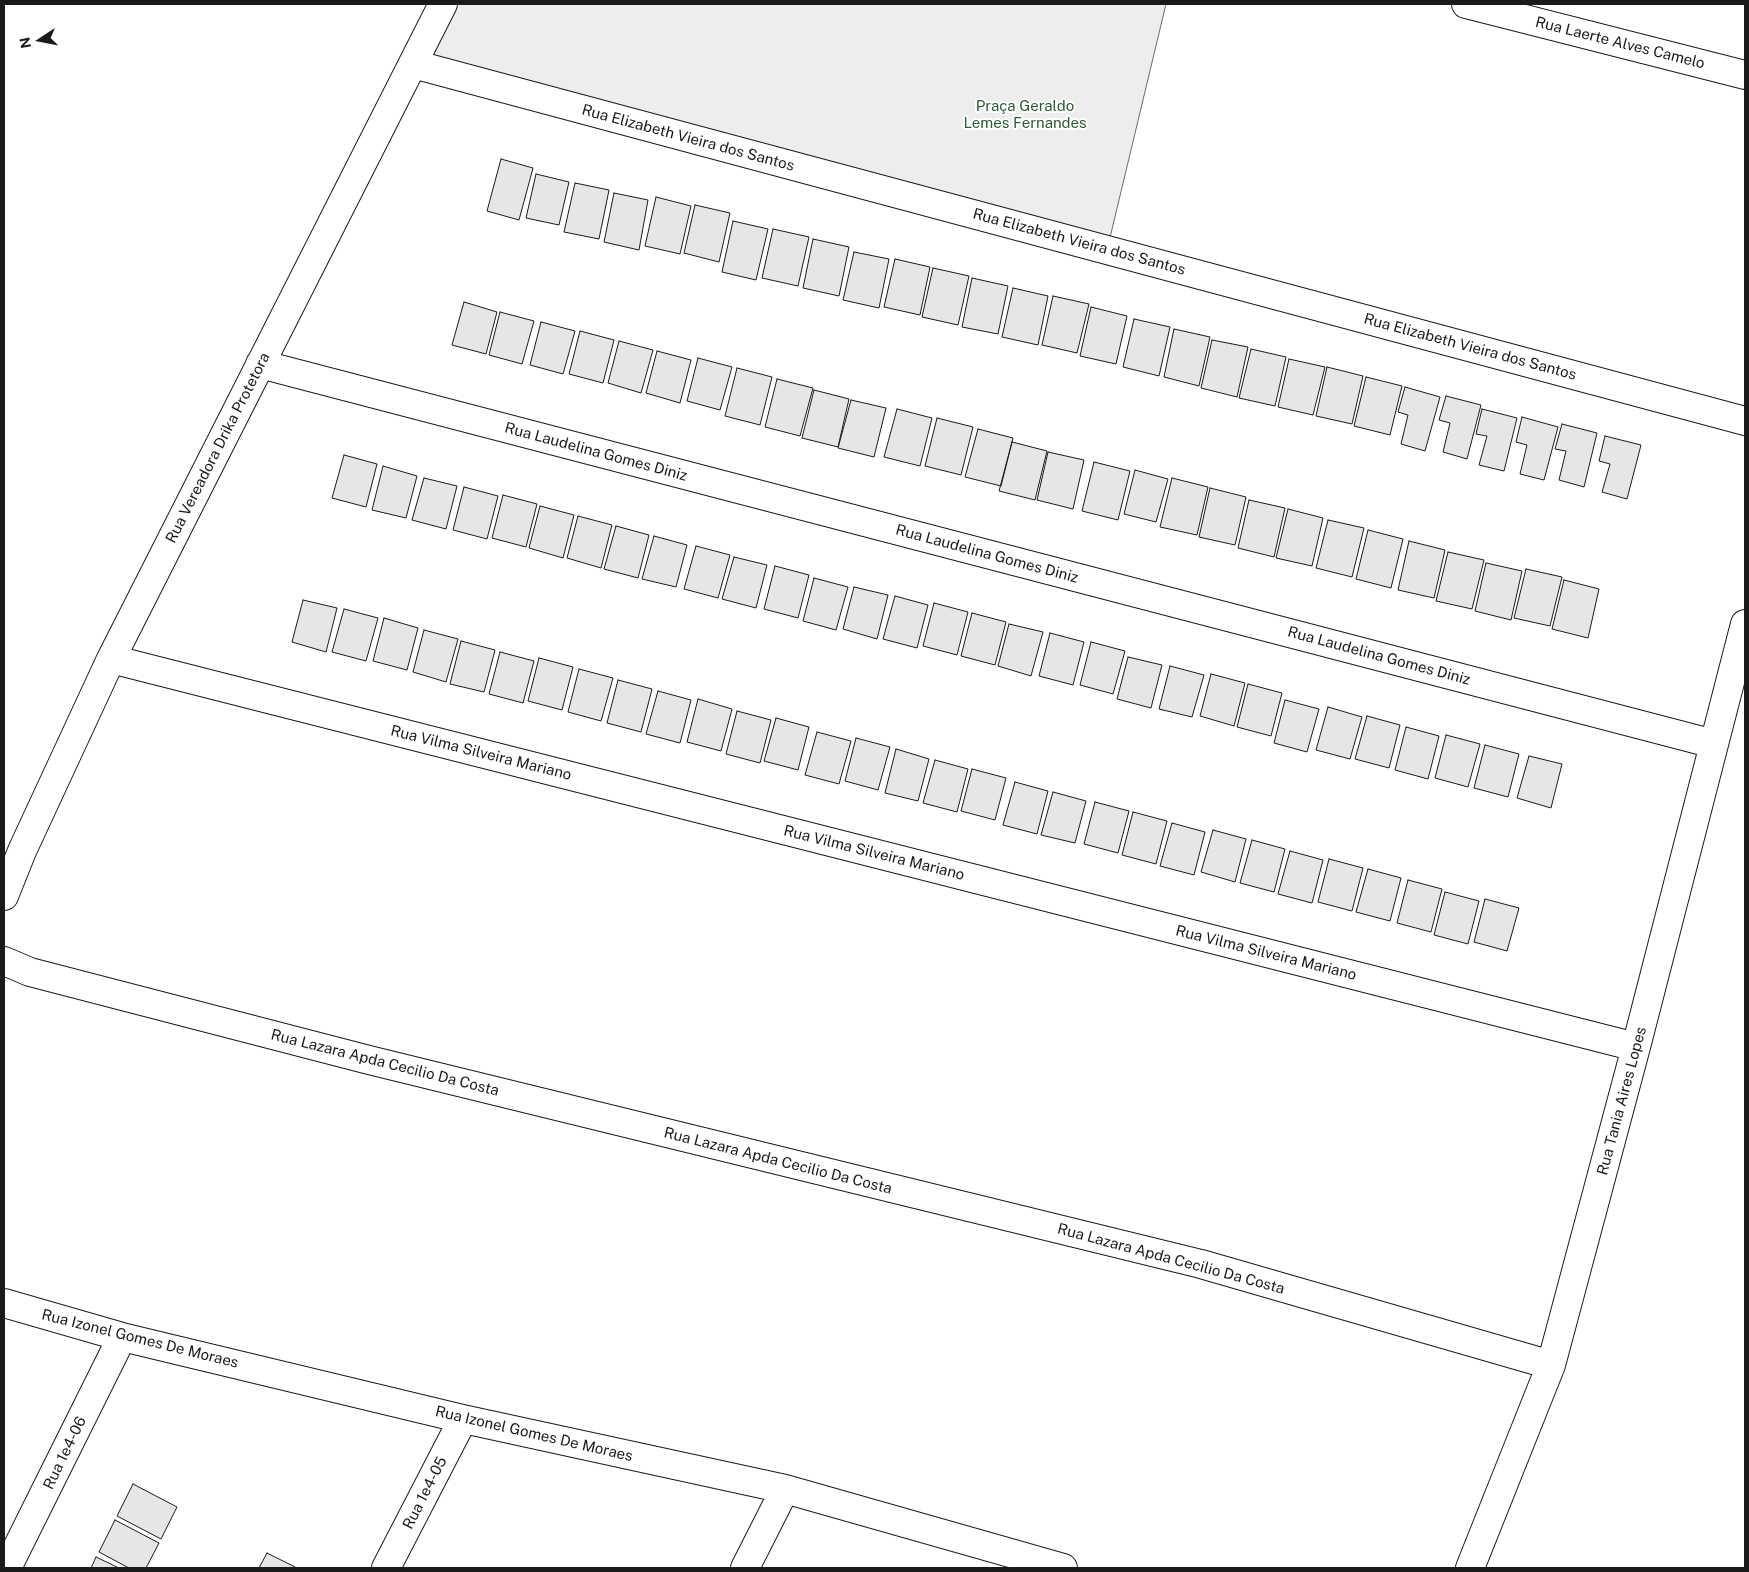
<!DOCTYPE html>
<meta charset="utf-8">
<style>
body{margin:0}
#map{position:relative;width:1749px;height:1572px;overflow:hidden;background:#fff;font-family:"Public Sans",sans-serif}
canvas{display:block}
.frame{position:absolute;inset:0;border:5px solid #1a1a1a;pointer-events:none}
.north{position:absolute;left:15px;top:15px;width:50px;height:50px;-webkit-text-stroke:4px #fff;paint-order:stroke;rotate:259deg;font-size:14px;font-weight:700;line-height:20px;text-align:center;color:#1a1a1a}
.north::after{content:'';display:block;margin:auto;width:18px;height:22px;background:#1a1a1a;clip-path:polygon(50% 0,100% 100%,50% 72%,0 100%)}
</style>
<div id="map">
<canvas width="1749" height="1572"></canvas>
<div class="frame"></div>
<div class="north">N</div>
</div>
<script>
const ctx = document.querySelector('canvas').getContext('2d');
ctx.lineJoin = 'round';
function fill(path, color) { ctx.fillStyle = color; ctx.fill(path, 'evenodd'); }
const poly = rows => new Path2D(rows.map(r => 'M' + r).join(''));
function strokePath(path, color, width, dash) { ctx.strokeStyle = color; ctx.lineWidth = width; ctx.lineCap = dash ? 'butt' : 'round'; ctx.setLineDash(dash || []); ctx.stroke(path); }
function label(font, color, halo, rows, align = 'center') {
  ctx.font = font + ' "Public Sans",sans-serif'; ctx.lineWidth = 4; ctx.setLineDash([]); ctx.textBaseline = 'middle'; ctx.strokeStyle = halo; ctx.fillStyle = color; for (const [text, x, y, turn = 0] of rows) {
    ctx.save(); ctx.translate(x, y); ctx.rotate((+turn || 0) * Math.PI / 180); ctx.textAlign = isNaN(turn) ? turn : align; if (halo) ctx.strokeText(text, 0, 0); ctx.fillText(text, 0, 0); ctx.restore();
  }
}
const built = poly([
 [443,4,1166,4,1107,250,413,64,443,4]
]);
const building = poly([
 [501,159,533,168,519,220,487,211,501,159],
 [536,174,569,182,559,225,526,218,536,174],
 [575,183,609,190,599,239,564,232,575,183],
 [614,193,648,200,639,250,604,242,614,193],
 [656,197,691,206,680,254,645,246,656,197],
 [695,205,730,213,719,262,684,253,695,205],
 [733,221,768,229,756,280,722,272,733,221],
 [773,229,809,237,798,286,762,278,773,229],
 [813,239,849,247,839,296,803,288,813,239],
 [854,252,889,259,879,308,843,300,854,252],
 [895,259,930,267,920,315,884,307,895,259],
 [933,268,969,276,958,325,922,317,933,268],
 [972,278,1008,286,998,334,962,327,972,278],
 [1013,288,1048,296,1038,345,1002,337,1013,288],
 [1053,296,1089,304,1077,353,1042,345,1053,296],
 [464,302,497,312,486,354,452,345,464,302],
 [1091,307,1127,316,1116,364,1080,356,1091,307],
 [500,312,534,321,522,364,489,355,500,312],
 [1134,319,1170,327,1159,376,1123,367,1134,319],
 [541,322,575,331,563,374,530,365,541,322],
 [1174,329,1210,337,1199,386,1164,377,1174,329],
 [580,331,614,340,603,383,569,374,580,331],
 [1212,340,1248,347,1237,397,1201,388,1212,340],
 [619,341,653,350,641,393,608,383,619,341],
 [1251,349,1286,357,1275,406,1239,398,1251,349],
 [657,351,691,360,680,403,646,393,657,351],
 [698,358,732,367,720,410,687,401,698,358],
 [1289,359,1325,367,1313,415,1278,407,1289,359],
 [1327,367,1363,376,1352,424,1316,416,1327,367],
 [737,368,772,377,760,425,725,416,737,368],
 [1366,377,1402,386,1390,435,1354,426,1366,377],
 [777,379,813,388,800,436,765,427,777,379],
 [1405,387,1440,397,1425,451,1401,444,1408,415,1398,412,1405,387],
 [814,390,849,399,838,447,802,438,814,390],
 [1446,396,1481,405,1467,459,1443,452,1450,423,1439,420,1446,396],
 [851,400,886,408,874,457,838,448,851,400],
 [897,409,932,418,920,466,884,457,897,409],
 [1482,409,1517,418,1504,471,1479,465,1487,436,1476,434,1482,409],
 [1522,417,1558,427,1544,480,1520,474,1527,445,1516,442,1522,417],
 [937,418,973,427,961,475,925,466,937,418],
 [1562,424,1597,433,1584,487,1559,480,1566,451,1555,449,1562,424],
 [978,429,1013,438,1001,486,965,477,978,429],
 [1605,436,1641,445,1627,499,1602,492,1610,464,1599,461,1605,436],
 [1012,442,1047,451,1035,500,999,491,1012,442],
 [1048,452,1084,460,1073,509,1037,500,1048,452],
 [344,455,377,464,366,507,332,498,344,455],
 [1094,462,1130,471,1118,520,1082,511,1094,462],
 [383,466,417,476,406,518,372,510,383,466],
 [1135,470,1168,479,1156,522,1124,514,1135,470],
 [424,478,457,486,446,529,412,520,424,478],
 [1172,478,1208,487,1197,535,1160,527,1172,478],
 [464,487,498,496,487,539,453,530,464,487],
 [1210,488,1246,497,1235,545,1199,537,1210,488],
 [503,495,537,504,526,547,492,538,503,495],
 [1249,500,1285,508,1274,557,1238,548,1249,500],
 [540,506,574,515,563,558,529,548,540,506],
 [1288,509,1323,518,1312,566,1276,558,1288,509],
 [578,516,612,525,601,568,567,558,578,516],
 [1328,520,1364,528,1352,577,1316,568,1328,520],
 [616,526,649,535,638,578,604,569,616,526],
 [1368,530,1403,539,1391,588,1356,579,1368,530],
 [654,536,687,545,676,587,642,579,654,536],
 [1409,541,1445,550,1434,598,1398,590,1409,541],
 [696,546,730,555,718,598,684,589,696,546],
 [1448,552,1484,560,1472,609,1436,601,1448,552],
 [734,557,767,565,756,608,722,599,734,557],
 [1486,563,1522,571,1511,620,1475,611,1486,563],
 [775,566,809,575,798,618,764,609,775,566],
 [1526,569,1562,577,1550,626,1514,618,1526,569],
 [814,578,848,587,836,630,803,621,814,578],
 [1564,580,1599,589,1588,638,1552,629,1564,580],
 [854,587,888,595,877,639,843,629,854,587],
 [895,596,928,605,917,648,883,639,895,596],
 [303,600,337,608,326,652,292,642,303,600],
 [934,603,968,612,957,655,923,646,934,603],
 [344,609,378,618,366,661,332,652,344,609],
 [972,613,1006,622,995,665,961,656,972,613],
 [384,618,418,628,407,670,373,661,384,618],
 [1009,624,1043,632,1031,676,998,666,1009,624],
 [424,630,458,639,446,682,413,672,424,630],
 [1050,633,1084,642,1073,685,1039,676,1050,633],
 [461,641,495,650,484,692,450,684,461,641],
 [1091,642,1125,651,1113,694,1080,685,1091,642],
 [500,652,534,661,523,703,489,694,500,652],
 [1128,657,1162,665,1151,708,1117,699,1128,657],
 [539,658,573,667,562,710,528,701,539,658],
 [1170,666,1204,675,1192,717,1159,709,1170,666],
 [579,669,613,678,601,721,568,712,579,669],
 [1211,674,1245,683,1234,726,1200,716,1211,674],
 [618,680,652,689,641,732,607,723,618,680],
 [1248,684,1282,693,1271,736,1237,727,1248,684],
 [658,691,691,700,680,743,646,734,658,691],
 [698,699,732,709,721,751,687,742,698,699],
 [1285,700,1319,709,1307,752,1274,743,1285,700],
 [1328,707,1362,717,1350,759,1316,750,1328,707],
 [737,711,771,720,760,763,726,754,737,711],
 [1367,716,1400,725,1389,768,1355,759,1367,716],
 [776,718,809,727,798,770,764,761,776,718],
 [1406,727,1439,736,1428,779,1395,770,1406,727],
 [817,732,851,741,839,784,805,775,817,732],
 [1446,735,1480,744,1468,787,1435,778,1446,735],
 [856,738,890,747,878,790,845,781,856,738],
 [1485,745,1519,754,1508,797,1474,788,1485,745],
 [896,749,929,759,918,801,885,793,896,749],
 [1529,756,1562,764,1551,808,1517,798,1529,756],
 [935,760,968,769,957,812,923,803,935,760],
 [972,769,1006,778,995,820,961,811,972,769],
 [1015,782,1048,791,1037,834,1003,825,1015,782],
 [1053,792,1086,801,1075,843,1041,835,1053,792],
 [1095,802,1129,811,1118,853,1084,844,1095,802],
 [1133,812,1167,821,1156,864,1122,855,1133,812],
 [1172,823,1205,832,1194,875,1160,866,1172,823],
 [1213,830,1246,839,1235,882,1201,872,1213,830],
 [1252,840,1285,849,1274,892,1240,883,1252,840],
 [1290,851,1323,860,1312,903,1278,894,1290,851],
 [1329,859,1363,868,1352,911,1318,902,1329,859],
 [1368,869,1401,878,1390,921,1356,912,1368,869],
 [1408,880,1442,889,1431,932,1397,923,1408,880],
 [1445,892,1479,901,1468,944,1434,935,1445,892],
 [1485,899,1519,908,1507,951,1474,942,1485,899],
 [133,1484,177,1507,161,1539,117,1516,133,1484],
 [115,1520,159,1543,146,1568,129,1568,99,1552,115,1520],
 [267,1553,297,1568,259,1568,267,1553],
 [96,1557,119,1568,91,1568,96,1557]
]);
const street = poly([
 [1466,4,1745,75],
 [413,64,1745,421],
 [260,364,1714,744],
 [111,659,1636,1047],
 [4,896,22,851,111,659,443,4],
 [4,961,30,972,369,1060,1201,1264,1551,1365],
 [4,1303,122,1337,463,1419,785,1489,1063,1568],
 [7,1568,122,1337],
 [386,1568,463,1419],
 [745,1568,785,1489],
 [1470,1568,1551,1365,1636,1047,1745,624]
]);
const streetNames = [
 ["Rua Laerte Alves Camelo",1620,43,14],
 ["Rua Elizabeth Vieira dos Santos",688,138,15],
 ["Rua Elizabeth Vieira dos Santos",1079,242,15],
 ["Rua Elizabeth Vieira dos Santos",1470,347,15],
 ["Rua Vereadora Drika Protetora",218,448,-63],
 ["Rua Laudelina Gomes Diniz",596,452,15],
 ["Rua Laudelina Gomes Diniz",987,554,15],
 ["Rua Laudelina Gomes Diniz",1379,656,15],
 ["Rua Vilma Silveira Mariano",481,753,14],
 ["Rua Vilma Silveira Mariano",874,853,14],
 ["Rua Vilma Silveira Mariano",1266,953,14],
 ["Rua Lazara Apda Cecilio Da Costa",385,1063,14],
 ["Rua Tania Aires Lopes",1622,1101,-75],
 ["Rua Lazara Apda Cecilio Da Costa",778,1161,14],
 ["Rua Lazara Apda Cecilio Da Costa",1171,1259,15],
 ["Rua Izonel Gomes De Moraes",140,1339,14],
 ["Rua Izonel Gomes De Moraes",534,1434,13],
 ["Rua 1e4-06",65,1453,-64],
 ["Rua 1e4-05",425,1493,-63]
];
const parkNames = [
 ["Praça Geraldo",1025,106],
 ["Lemes Fernandes",1025,123]
];
fill(built, '#ededed');
strokePath(built, '#6a6a6a', 1);
fill(building, '#e6e6e6');
strokePath(building, '#1a1a1a', 1);
strokePath(street, '#1a1a1a', 30);
strokePath(street, '#fff', 28);
label('15px', '#1a1a1a', '#fff', streetNames);
label('15px', '#2b5a34', '#fff', parkNames);
</script>
